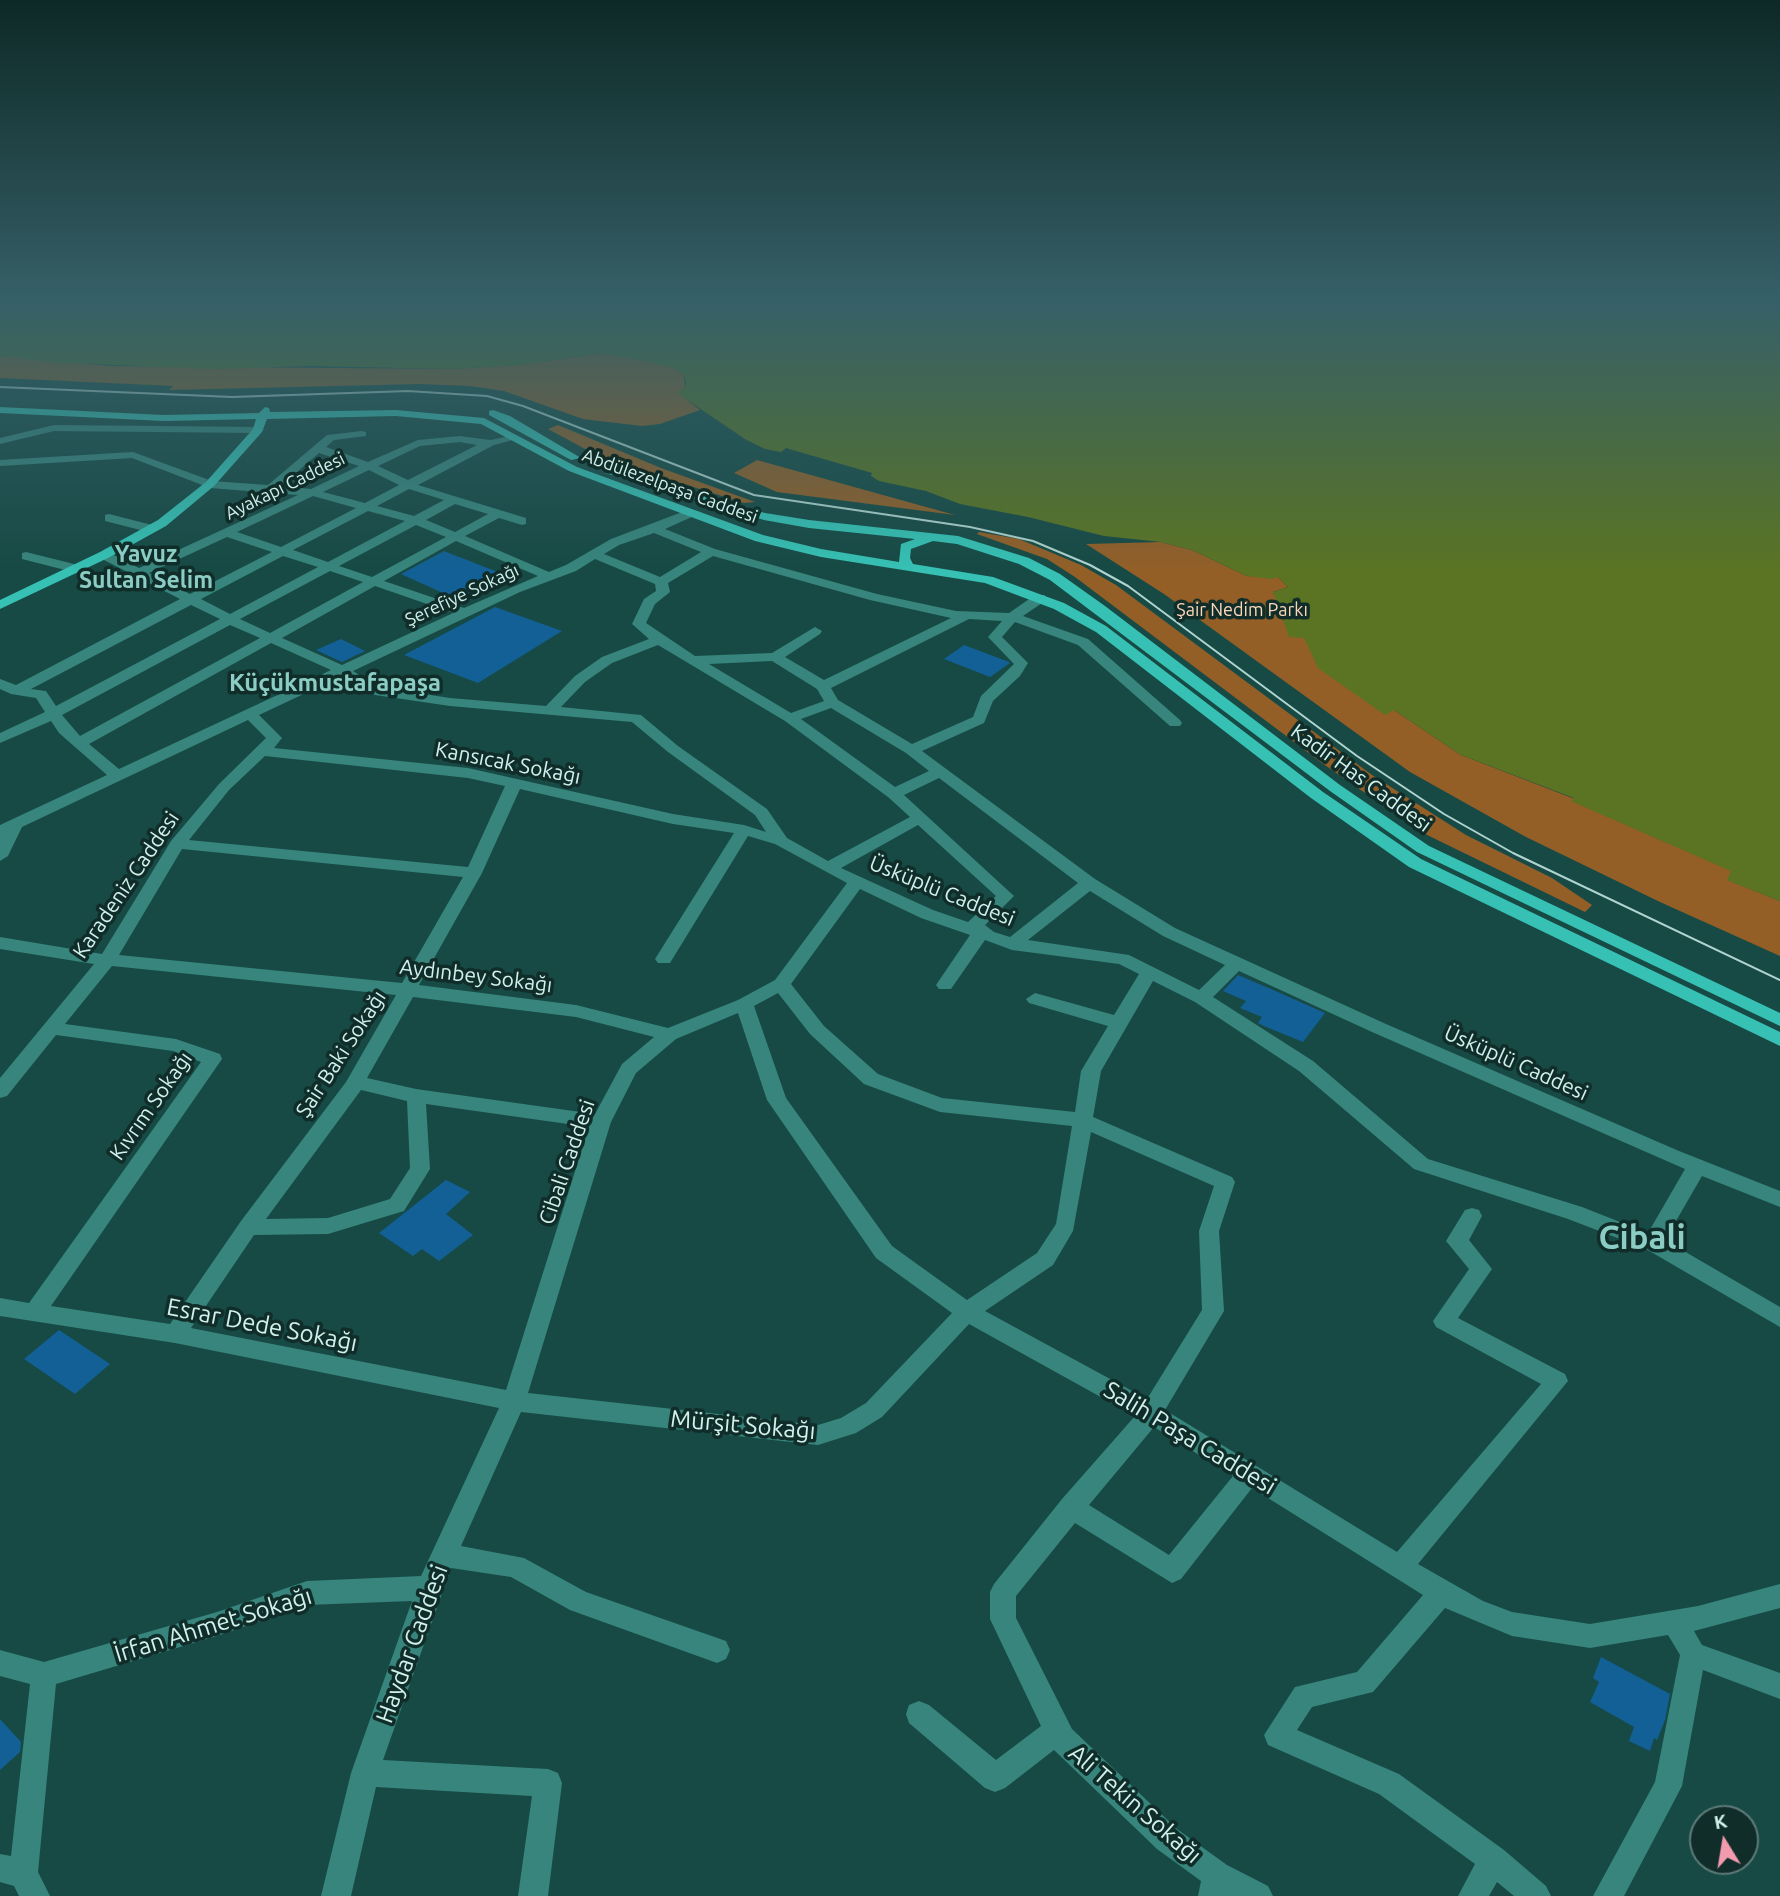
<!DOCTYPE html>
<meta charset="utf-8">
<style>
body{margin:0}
#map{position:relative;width:1780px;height:1896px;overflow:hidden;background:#174a45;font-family:Ubuntu,sans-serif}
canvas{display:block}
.north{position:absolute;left:1689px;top:1805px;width:70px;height:70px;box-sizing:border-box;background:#112d2a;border:2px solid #5d7b78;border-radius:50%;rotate:349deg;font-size:19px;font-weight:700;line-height:28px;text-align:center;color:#d0f1ec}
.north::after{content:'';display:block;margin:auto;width:24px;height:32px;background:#f29aae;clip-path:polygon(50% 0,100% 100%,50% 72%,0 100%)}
</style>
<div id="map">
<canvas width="1780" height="1896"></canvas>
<div class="north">K</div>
</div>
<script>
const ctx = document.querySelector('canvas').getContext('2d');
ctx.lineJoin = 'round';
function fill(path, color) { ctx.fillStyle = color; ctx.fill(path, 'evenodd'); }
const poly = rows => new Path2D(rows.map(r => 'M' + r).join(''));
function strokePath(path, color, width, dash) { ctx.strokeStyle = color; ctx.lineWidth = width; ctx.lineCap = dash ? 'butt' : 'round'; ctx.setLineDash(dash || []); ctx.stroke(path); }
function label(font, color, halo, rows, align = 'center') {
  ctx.font = font + ' Ubuntu,sans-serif'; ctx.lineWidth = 7; ctx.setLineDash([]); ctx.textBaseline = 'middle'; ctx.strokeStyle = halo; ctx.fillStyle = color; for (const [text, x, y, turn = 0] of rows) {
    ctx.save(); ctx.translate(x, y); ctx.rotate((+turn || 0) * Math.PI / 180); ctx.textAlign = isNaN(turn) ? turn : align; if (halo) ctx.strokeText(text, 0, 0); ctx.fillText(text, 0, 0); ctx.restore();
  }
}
const green = poly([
 [604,353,644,360,672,367,684,374,685,388,678,393,700,410,660,424,642,426,583,419,504,391,470,386,420,384,169,390,173,386,0,378,0,356,110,366,454,369,517,365],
 [558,425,661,468,755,502,744,503,602,458,548,429],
 [757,460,955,515,777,492,734,473],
 [979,532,1019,539,1081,565,1116,585,1372,775,1466,835,1552,878,1592,905,1585,912,1421,832,1322,763,1075,577,1047,559,977,534],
 [1161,542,1192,550,1247,576,1278,577,1288,587,1273,592,1304,638,1394,710,1461,755,1575,799,1572,801,1732,871,1728,880,1780,901,1780,956,1660,902,1526,837,1410,772,1164,594,1086,544]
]);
const water = poly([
 [0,305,1780,305,1780,901,1727,880,1731,871,1571,801,1574,798,1461,755,1394,710,1385,715,1318,668,1304,638,1289,637,1273,592,1288,587,1278,577,1271,579,1247,576,1192,550,1161,542,1104,536,1028,517,960,504,926,491,879,481,871,476,872,473,786,448,781,452,765,449,745,439,677,393,685,388,686,382,684,374,672,367,604,353,517,365,454,369,308,366,218,369,62,363,0,356]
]);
const building = poly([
 [444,551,513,578,465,603,401,574],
 [495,607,562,631,478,683,404,655],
 [341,639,365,651,342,662,316,650],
 [964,645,1009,662,1010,663,990,677,944,659],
 [1238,975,1271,989,1325,1013,1303,1042,1264,1026,1258,1023,1262,1017,1240,1008,1246,1001,1223,991],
 [446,1180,470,1192,446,1214,473,1235,439,1261,422,1249,413,1256,379,1233],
 [59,1330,110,1364,75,1394,24,1359],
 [1601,1657,1670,1694,1665,1720,1657,1740,1654,1738,1650,1751,1629,1741,1634,1727,1590,1702,1599,1682,1593,1678],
 [0,1719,21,1742,20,1752,0,1770]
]);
const minor = poly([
 [54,425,258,427,264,430,258,433,54,431,0,444,0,438,54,425],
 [362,431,366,432,366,436,334,440,326,447,368,462,418,440,460,436,490,440,516,435,516,439,494,445,418,485,526,518,526,524,522,525,499,518,465,536,549,572,566,565,611,539,690,509,696,513,694,516,665,529,715,549,877,594,956,611,1009,613,1035,595,1045,595,1045,601,1023,616,1088,639,1180,720,1182,723,1180,726,1170,726,1078,645,1015,622,1002,637,1028,663,1020,676,993,701,984,723,922,751,1095,879,1175,928,1386,1024,1679,1151,1780,1191,1780,1207,1702,1176,1665,1240,1780,1307,1780,1327,1646,1249,1568,1219,1414,1169,1299,1071,1195,1002,1153,981,1101,1071,1093,1117,1232,1177,1235,1182,1219,1231,1224,1311,1165,1410,1397,1552,1541,1384,1436,1327,1433,1321,1469,1269,1446,1241,1465,1210,1472,1208,1479,1210,1482,1216,1469,1240,1492,1269,1458,1318,1565,1374,1568,1381,1418,1564,1483,1601,1512,1612,1590,1624,1698,1606,1780,1584,1780,1608,1694,1631,1702,1645,1780,1673,1780,1699,1703,1670,1682,1786,1624,1896,1593,1896,1655,1782,1680,1655,1668,1635,1590,1648,1512,1636,1445,1608,1373,1692,1312,1707,1297,1730,1399,1774,1504,1850,1546,1886,1551,1896,1514,1896,1497,1882,1489,1896,1458,1896,1475,1864,1379,1794,1268,1745,1264,1735,1295,1687,1357,1672,1423,1595,1252,1488,1181,1579,1172,1583,1075,1523,1016,1596,1016,1618,1072,1729,1177,1829,1227,1865,1268,1886,1273,1896,1198,1896,1201,1881,1157,1849,1054,1750,1005,1788,995,1792,985,1788,909,1723,906,1714,909,1705,919,1701,929,1705,996,1760,1041,1726,990,1619,990,1592,994,1584,1062,1499,1135,1416,969,1324,882,1417,856,1433,818,1445,521,1412,461,1546,524,1558,586,1592,726,1641,730,1650,726,1659,717,1663,570,1610,511,1577,451,1568,383,1760,548,1769,558,1773,562,1783,548,1896,518,1896,532,1796,376,1787,351,1896,321,1896,351,1773,412,1601,307,1605,217,1636,56,1684,38,1872,50,1896,19,1896,14,1886,0,1882,0,1854,11,1856,30,1684,0,1676,0,1650,44,1662,217,1612,307,1581,421,1576,499,1408,175,1343,0,1316,0,1298,29,1303,201,1062,173,1051,56,1035,7,1096,0,1098,0,1078,94,964,0,949,0,937,102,954,171,841,219,784,266,738,248,720,22,827,8,856,0,861,0,825,107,775,59,733,51,721,0,743,0,733,45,712,36,698,11,694,0,689,0,679,16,685,180,599,100,558,100,552,108,552,139,568,298,495,210,488,132,458,0,466,0,460,133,452,212,481,268,485,327,435,362,431],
 [460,442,477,445,408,480,378,466,420,446,460,442],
 [319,453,359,466,311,489,281,486,319,453],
 [369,470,399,485,365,503,323,492,369,470],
 [409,489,444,500,414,516,377,506,409,489],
 [313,496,356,508,281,547,237,532,313,496],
 [455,504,488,514,455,532,426,520,455,504],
 [368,511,405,521,328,562,293,550,368,511],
 [416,525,446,537,372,577,339,566,416,525],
 [654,533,701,552,660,577,604,554,619,545,654,533],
 [227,537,272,552,190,594,149,573,227,537],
 [456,541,538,576,464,608,384,581,456,541],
 [283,556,318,567,230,614,201,599,283,556],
 [713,556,870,600,951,618,824,680,785,657,820,634,822,631,815,627,772,653,695,656,646,623,655,604,670,592,668,583,713,556],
 [595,559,655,584,656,591,644,599,632,624,649,639,602,657,575,676,546,706,450,698,379,687,353,671,520,592,576,571,595,559],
 [330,571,363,582,270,633,240,619,330,571],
 [375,586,453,613,342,665,282,638,375,586],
 [191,605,220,619,56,706,46,691,31,689,191,605],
 [969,619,1002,621,988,637,1014,664,981,696,973,717,912,744,838,700,831,688,969,619],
 [230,625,260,638,80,736,62,715,230,625],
 [271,643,331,670,119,769,89,744,271,643],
 [658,645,785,721,888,797,910,817,828,861,787,838,767,809,678,746,641,715,561,707,585,682,612,663,658,645],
 [772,661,817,689,824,701,791,713,709,664,772,661],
 [342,676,375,695,450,706,632,722,668,752,755,815,766,832,744,825,673,814,468,768,274,748,282,738,259,715,342,676],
 [831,708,906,753,929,771,895,787,801,719,831,708],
 [265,756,468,778,505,786,468,867,189,840,229,790,265,756],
 [939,778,1078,883,1010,937,994,932,985,925,1014,896,904,795,939,778],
 [520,789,673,824,734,833,655,959,658,963,670,963,748,836,775,844,847,883,775,980,738,1000,668,1028,576,1005,419,985,482,873,520,789],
 [918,825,996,896,968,922,933,910,841,868,918,825],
 [182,849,463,877,402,983,119,955,182,849],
 [860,889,921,918,970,935,936,985,939,989,951,989,985,940,1012,950,1119,964,1139,974,1114,1015,1035,993,1026,999,1029,1003,1108,1026,1081,1071,1075,1112,942,1098,878,1074,824,1026,791,984,860,889],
 [1090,891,1163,936,1225,965,1199,990,1129,955,1028,940,1090,891],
 [112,966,396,995,346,1082,241,1221,170,1324,51,1306,222,1059,220,1054,176,1039,65,1024,112,966],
 [1239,971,1372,1032,1685,1169,1648,1233,1582,1207,1428,1159,1313,1061,1213,997,1239,971],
 [778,993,810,1034,864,1084,940,1112,1072,1126,1056,1224,1037,1253,967,1300,892,1246,786,1098,754,1006,778,993],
 [413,997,576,1017,654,1037,622,1064,595,1114,416,1089,367,1078,413,997],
 [738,1013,767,1100,876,1258,952,1313,866,1403,841,1418,818,1425,528,1393,611,1122,636,1073,676,1039,738,1013],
 [361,1090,407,1101,410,1168,390,1199,328,1218,266,1219,361,1090],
 [426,1104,589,1127,506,1390,191,1328,254,1235,328,1234,404,1211,430,1169,426,1104],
 [1091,1132,1214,1186,1199,1231,1202,1310,1147,1399,985,1311,1053,1265,1073,1231,1091,1132],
 [1154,1427,1233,1476,1169,1555,1089,1505,1154,1427],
 [109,514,156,526,158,529,152,533,105,521,105,515,109,514],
 [26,552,78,565,79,568,73,572,22,559,22,553,26,552]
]);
const major = poly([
 [0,407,164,415,259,413,265,407,269,408,270,412,396,410,484,418,577,467,763,535,821,549,899,562,901,544,915,539,809,528,764,520,605,473,611,470,765,513,809,520,958,536,1029,558,1060,574,1105,606,1340,785,1429,846,1780,1013,1780,1026,1417,852,1330,791,1050,580,1019,564,957,544,933,541,911,549,910,558,913,564,993,577,1064,603,1106,626,1323,792,1421,859,1780,1032,1780,1046,1409,867,1311,798,1096,632,1054,609,985,583,821,557,755,541,569,471,481,424,396,416,267,419,262,432,214,486,166,526,108,558,0,609,0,600,100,552,158,520,206,482,253,429,256,419,164,421,0,413,0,407],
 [493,410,510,416,581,458,571,460,489,415,489,411,493,410]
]);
const tram = poly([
 [0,387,232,397,408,391,487,396,523,406,754,495,970,527,1033,541,1090,565,1128,586,1357,756,1444,814,1513,853,1780,980]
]);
const farStreetnames = [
 ["Ayakapı Caddesi",285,486,-26],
 ["Abdülezelpaşa Caddesi",670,486,20],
 ["Şerefiye Sokağı",462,595,-25]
];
const farParknames = [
 ["Şair Nedim Parkı",1242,610]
];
const streetNames = [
 ["Kansıcak Sokağı",508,763,11],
 ["Kadir Has Caddesi",1361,778,36],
 ["Karadeniz Caddesi",126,885,-56],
 ["Üsküplü Caddesi",942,891,22],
 ["Aydınbey Sokağı",476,976,7],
 ["Şair Baki Sokağı",341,1054,-57],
 ["Üsküplü Caddesi",1516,1063,24],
 ["Kıvrım Sokağı",151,1106,-55],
 ["Cibali Caddesi",567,1162,-71]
];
const farDistrictnames = [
 ["Yavuz",146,554],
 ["Sultan Selim",146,580]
];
const quarterNames = [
 ["Küçükmustafapaşa",335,683]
];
const nearStreetnames = [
 ["Esrar Dede Sokağı",262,1325,11],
 ["Mürşit Sokağı",743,1425,5],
 ["Salih Paşa Caddesi",1190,1438,31],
 ["İrfan Ahmet Sokağı",213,1625,-17],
 ["Haydar Caddesi",412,1644,-70],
 ["Ali Tekin Sokağı",1135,1804,41]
];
const nearDistrictnames = [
 ["Cibali",1642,1238]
];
fill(green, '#935f27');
fill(water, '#5a7423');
fill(building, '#126096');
fill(minor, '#37857c');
fill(major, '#36c1b4');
strokePath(tram, '#b0d4cf', 2);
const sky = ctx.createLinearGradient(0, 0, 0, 571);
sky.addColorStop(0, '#0d2926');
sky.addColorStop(0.53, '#366068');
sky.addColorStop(1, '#36606800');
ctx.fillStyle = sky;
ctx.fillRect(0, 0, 1780, 571);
label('18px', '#d0f1ec', '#112d2a', farStreetnames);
label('18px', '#fad8b8', '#112d2a', farParknames);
label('21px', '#d0f1ec', '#112d2a', streetNames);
label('bold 23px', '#8bcdc4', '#112d2a', farDistrictnames);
label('bold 24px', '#8bcdc4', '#112d2a', quarterNames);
label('24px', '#d0f1ec', '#112d2a', nearStreetnames);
label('bold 33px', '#8bcdc4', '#112d2a', nearDistrictnames);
</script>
